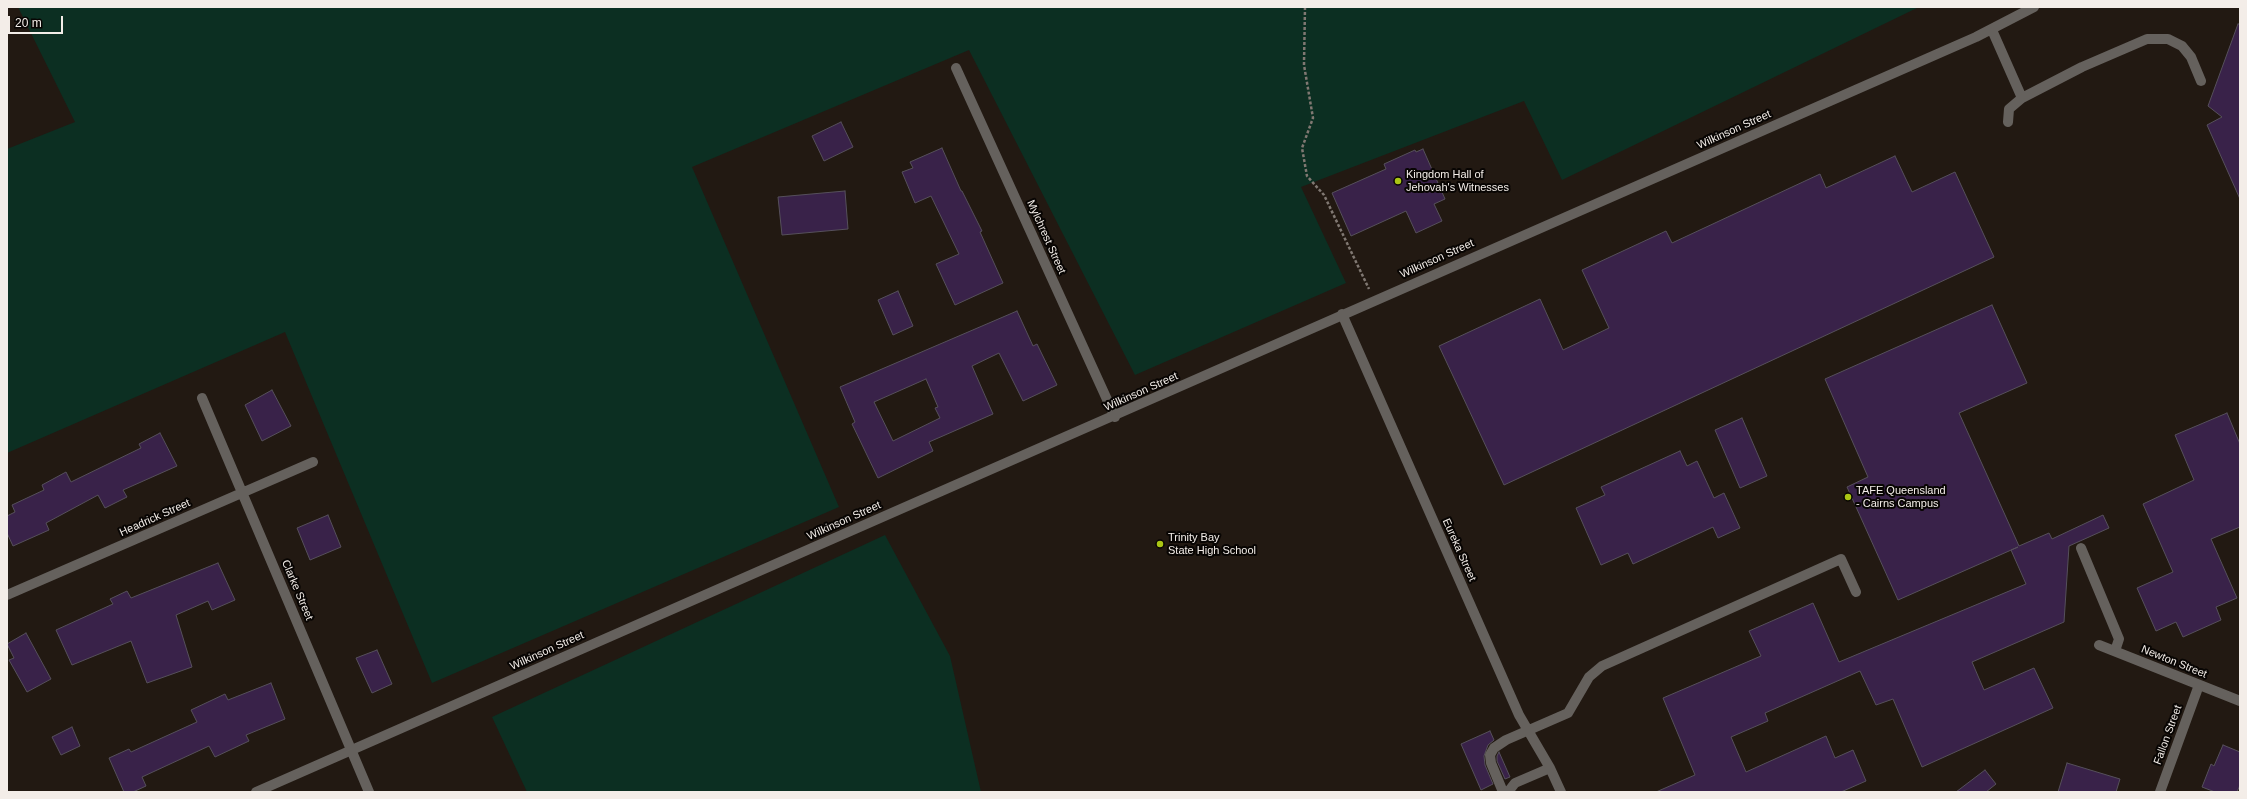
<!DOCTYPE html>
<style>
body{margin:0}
#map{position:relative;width:2247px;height:799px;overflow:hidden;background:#221912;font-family:Arial,sans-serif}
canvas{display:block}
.frame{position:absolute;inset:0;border:8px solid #f3ede8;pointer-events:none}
.scale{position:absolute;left:8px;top:16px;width:55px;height:18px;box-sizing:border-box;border:2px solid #f3ede8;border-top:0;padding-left:5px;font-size:12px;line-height:14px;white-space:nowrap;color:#f3ede8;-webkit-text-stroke:3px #080503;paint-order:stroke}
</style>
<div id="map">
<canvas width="2247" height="799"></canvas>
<div class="frame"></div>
<div class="scale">20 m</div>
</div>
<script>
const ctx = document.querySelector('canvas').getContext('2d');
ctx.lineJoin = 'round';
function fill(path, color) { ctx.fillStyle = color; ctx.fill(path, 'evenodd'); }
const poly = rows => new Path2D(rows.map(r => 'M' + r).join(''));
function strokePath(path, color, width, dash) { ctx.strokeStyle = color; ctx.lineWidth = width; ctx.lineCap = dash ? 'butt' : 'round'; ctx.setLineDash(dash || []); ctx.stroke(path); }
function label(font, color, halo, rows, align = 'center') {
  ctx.font = font + ' Arial,sans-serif'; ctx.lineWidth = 4; ctx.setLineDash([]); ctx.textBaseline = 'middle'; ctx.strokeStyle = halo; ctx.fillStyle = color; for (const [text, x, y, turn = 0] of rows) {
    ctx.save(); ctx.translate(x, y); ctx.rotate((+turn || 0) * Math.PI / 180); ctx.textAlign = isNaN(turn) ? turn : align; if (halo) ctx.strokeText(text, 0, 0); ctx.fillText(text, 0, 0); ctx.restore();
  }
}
const green = poly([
 [18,7,1919,7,1562,180,1524,101,1301,187,1346,283,1135,375,969,50,692,167,839,507,432,683,285,332,7,453,7,149,75,122],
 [885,535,950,656,981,792,527,792,492,717]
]);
const building = poly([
 [2238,24,2240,24,2240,199,2207,125,2222,117,2208,106,2238,24],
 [841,122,853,147,824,161,812,136,841,122],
 [942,148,961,191,962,191,982,231,980,232,1003,283,955,305,936,264,959,254,931,196,915,203,902,172,913,168,910,162,942,148],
 [1423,149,1445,199,1434,204,1442,221,1416,233,1406,211,1351,236,1332,193,1386,169,1384,164,1415,150,1416,152,1423,149],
 [1895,156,1912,192,1955,172,1994,257,1504,485,1439,346,1540,299,1563,350,1609,328,1582,270,1666,231,1672,243,1820,174,1826,188,1895,156],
 [845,191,848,229,782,235,778,197,845,191],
 [898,291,913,326,893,335,878,300,898,291],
 [1992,305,2027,383,1959,413,2019,546,2049,533,2052,539,2103,515,2109,528,2069,546,2064,622,1972,662,1984,690,2034,668,2053,708,1922,767,1893,699,1876,705,1860,671,1765,713,1768,721,1731,737,1746,772,1826,736,1835,758,1853,750,1866,781,1841,792,1656,792,1695,775,1663,698,1761,656,1749,631,1813,603,1839,662,2026,584,2011,550,2018,547,1898,600,1847,487,1868,477,1825,379,1992,305],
 [1017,311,1033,346,1037,344,1057,385,1023,401,999,353,972,366,993,414,929,442,933,451,878,478,852,424,855,422,840,387,1017,311],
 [926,379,938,407,935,408,940,418,893,441,874,402,926,379],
 [272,390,291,426,262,441,245,405,272,390],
 [2227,413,2240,444,2240,527,2211,539,2237,598,2216,607,2221,620,2183,637,2176,622,2156,631,2137,588,2173,572,2143,504,2194,480,2175,435,2227,413],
 [1742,418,1767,476,1740,488,1715,430,1742,418],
 [160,433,177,466,123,490,127,497,105,508,98,495,46,523,49,530,13,546,7,533,7,516,15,512,12,505,44,490,42,485,66,472,71,482,141,448,139,444,160,433],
 [1680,451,1687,466,1697,461,1714,498,1724,493,1740,528,1718,538,1713,527,1633,564,1628,553,1601,565,1576,508,1605,495,1601,487,1680,451],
 [328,515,341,547,310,560,297,528,328,515],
 [218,563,235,600,212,610,208,601,176,615,192,667,147,683,131,641,72,665,56,630,113,604,110,599,127,591,131,598,218,563],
 [26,633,51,679,27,692,9,660,14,658,7,644,26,633],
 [377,650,392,684,372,693,356,658,377,650],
 [271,683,285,719,246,735,249,741,215,757,209,746,142,777,146,786,133,792,124,792,109,758,129,749,131,752,197,722,191,710,225,694,228,700,271,683],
 [72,727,80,746,61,755,52,737,72,727],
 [1490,731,1494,740,1488,745,1484,756,1485,765,1493,784,1481,790,1461,744,1490,731],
 [2223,745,2240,752,2240,785,2237,792,2215,792,2202,787,2211,764,2214,766,2223,745],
 [1499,752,1510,777,1505,779,1497,761,1497,756,1499,752],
 [2067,763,2120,779,2116,792,2058,792,2067,763],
 [1985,770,1996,784,1986,792,1956,792,1985,770]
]);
const path = poly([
 [1305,7,1304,65,1313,118,1302,148,1307,176,1324,195,1369,289]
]);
const minor = poly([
 [1992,30,2022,98],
 [956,68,1115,417],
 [2008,122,2009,109,2022,98,2082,67,2147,39,2168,39,2182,46,2191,57,2201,81],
 [1342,314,1519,715,1550,768,1561,792],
 [202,398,369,792],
 [2081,548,2119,639,2115,651],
 [7,595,313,462],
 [2099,645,2240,701],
 [256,792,1976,37,2034,7],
 [1503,792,1491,763,1490,755,1494,748,1506,740,1568,713,1589,677,1602,666,1841,559,1856,592],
 [1508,792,1515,783,1550,768],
 [2160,792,2199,685]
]);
const markers = [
 [1398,181,4,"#abc614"],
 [1848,497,4,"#abc614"],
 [1160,544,4,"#abc614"]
];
const streetNames = [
 ["Wilkinson Street",1734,130,-24],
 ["Mylchrest Street",1046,237,66],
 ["Wilkinson Street",1437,259,-24],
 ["Wilkinson Street",1141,392,-24],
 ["Headrick Street",155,518,-24],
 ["Wilkinson Street",844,521,-24],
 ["Eureka Street",1459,550,66],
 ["Clarke Street",297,590,67],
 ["Wilkinson Street",547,651,-24],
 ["Newton Street",2174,662,22],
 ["Fallon Street",2168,735,-70]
];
const poiNames = [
 ["Kingdom Hall of",1406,175],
 ["Jehovah's Witnesses",1406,188],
 ["TAFE Queensland",1856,491],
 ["- Cairns Campus",1856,504],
 ["Trinity Bay",1168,538],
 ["State High School",1168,551]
];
fill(green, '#0c2f22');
fill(building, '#392249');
strokePath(building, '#56505b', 1);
strokePath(path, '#807872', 2.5, [3, 2]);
strokePath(minor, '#65615d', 10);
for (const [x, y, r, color] of markers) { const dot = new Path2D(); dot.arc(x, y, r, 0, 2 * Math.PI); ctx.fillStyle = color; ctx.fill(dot); strokePath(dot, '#080503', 1.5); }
label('11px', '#f3ede8', '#080503', streetNames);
label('11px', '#f3ede8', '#080503', poiNames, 'left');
</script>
